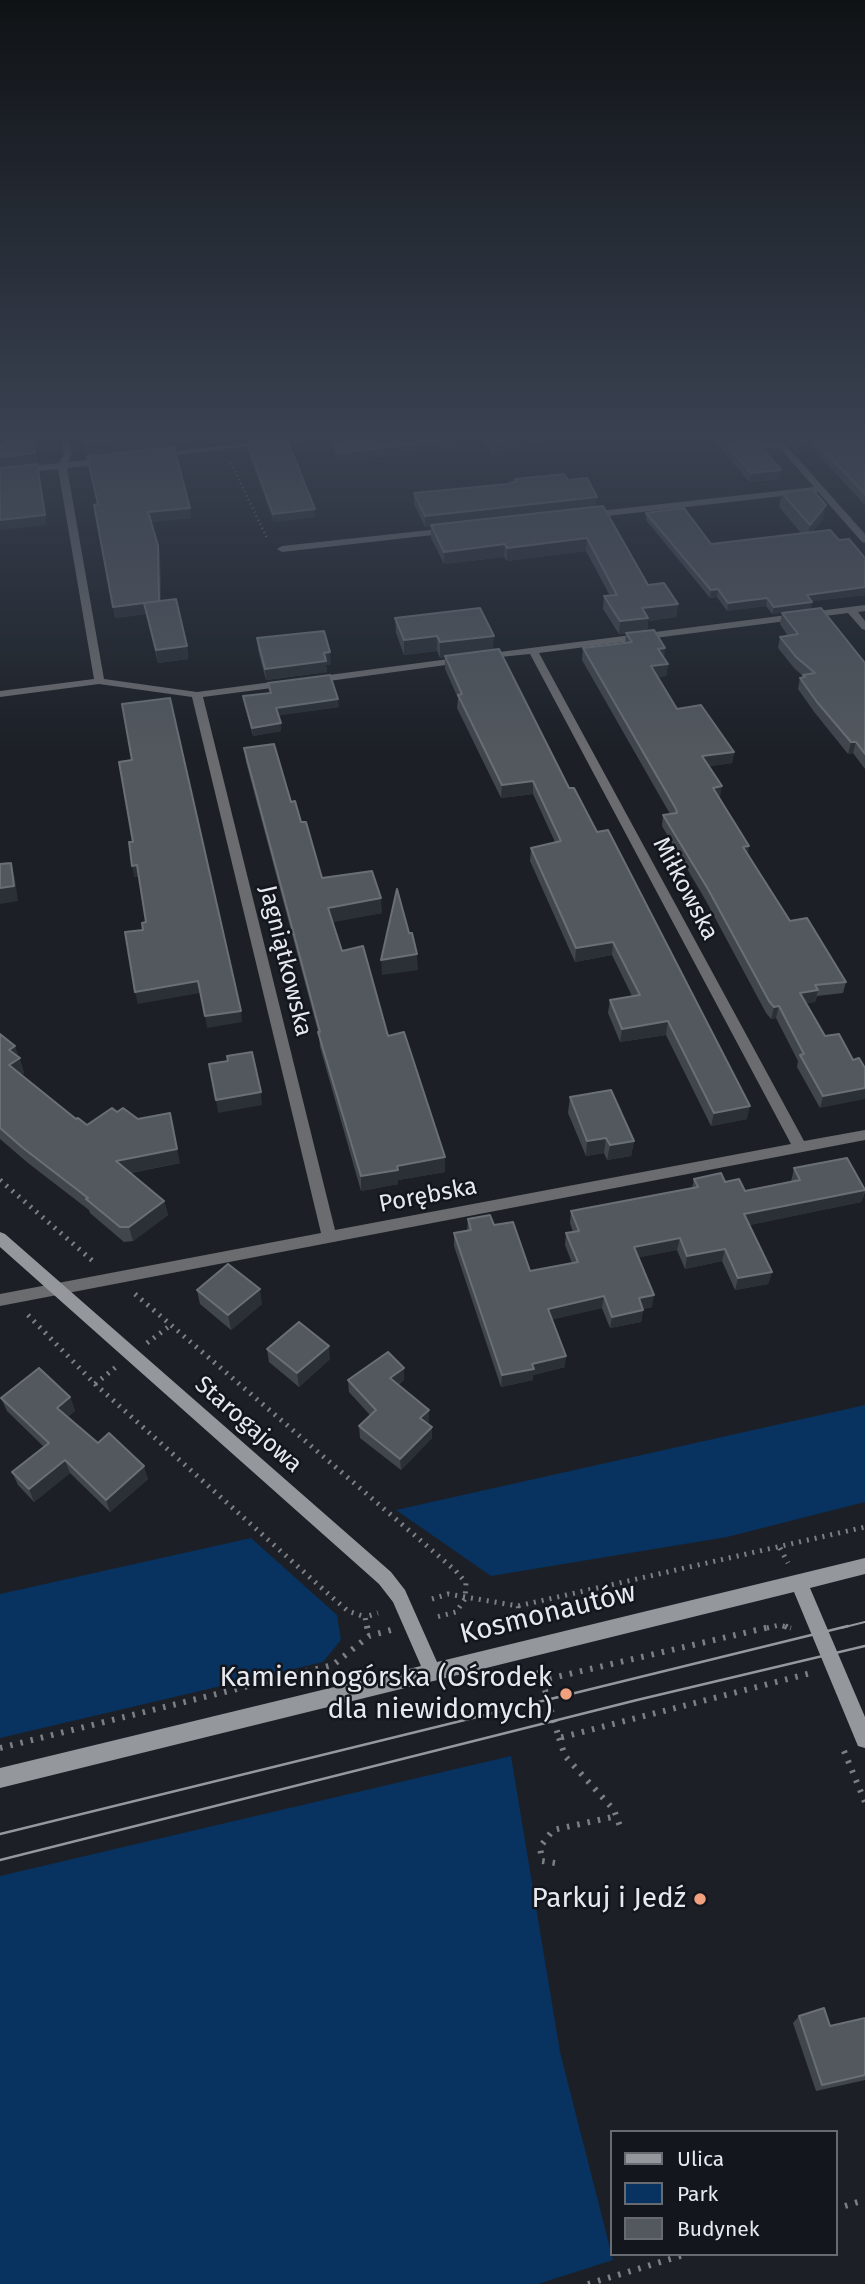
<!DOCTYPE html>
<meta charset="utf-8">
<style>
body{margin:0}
#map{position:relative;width:865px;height:2284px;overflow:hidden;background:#1c2026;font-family:"Fira Sans",sans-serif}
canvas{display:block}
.legend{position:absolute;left:610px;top:2130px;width:228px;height:126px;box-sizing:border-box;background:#13171d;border:2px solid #676b71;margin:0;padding:9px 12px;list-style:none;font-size:21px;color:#e6eaee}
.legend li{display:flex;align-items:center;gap:14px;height:35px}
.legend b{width:35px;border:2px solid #676b71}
</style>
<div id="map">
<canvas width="865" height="2284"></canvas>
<ul class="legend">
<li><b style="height:9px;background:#94989d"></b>Ulica</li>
<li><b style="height:19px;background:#08325f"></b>Park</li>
<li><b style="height:19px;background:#53585e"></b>Budynek</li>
</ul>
</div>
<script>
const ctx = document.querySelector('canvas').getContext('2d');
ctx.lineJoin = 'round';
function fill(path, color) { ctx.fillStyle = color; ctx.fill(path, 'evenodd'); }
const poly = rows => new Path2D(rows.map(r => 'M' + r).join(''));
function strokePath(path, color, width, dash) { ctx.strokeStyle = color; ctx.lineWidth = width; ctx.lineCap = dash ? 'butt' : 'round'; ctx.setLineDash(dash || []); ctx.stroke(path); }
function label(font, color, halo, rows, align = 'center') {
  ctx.font = font + ' "Fira Sans",sans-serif'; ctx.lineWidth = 5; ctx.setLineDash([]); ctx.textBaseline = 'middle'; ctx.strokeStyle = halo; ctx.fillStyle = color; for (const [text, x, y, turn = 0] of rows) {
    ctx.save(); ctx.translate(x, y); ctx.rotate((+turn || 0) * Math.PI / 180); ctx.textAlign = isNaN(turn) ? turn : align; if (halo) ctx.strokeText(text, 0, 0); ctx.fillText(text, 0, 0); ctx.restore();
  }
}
const green = poly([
 [865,1405,865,1502,727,1537,491,1576,396,1510],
 [251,1538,337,1615,341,1640,323,1662,0,1738,0,1594],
 [511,1756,560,2052,613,2260,538,2284,0,2284,0,1876]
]);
const pathFar2 = poly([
 [231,463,268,540]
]);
const pathFar1 = poly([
 [0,1180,95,1263],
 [135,1294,456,1571,466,1583,465,1599,456,1612,433,1618],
 [28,1315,95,1384,334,1599,348,1611,365,1617],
 [147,1343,171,1325],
 [95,1384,116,1367],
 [780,1548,788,1563],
 [432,1599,448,1594,518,1606,865,1527],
 [518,1606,522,1620],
 [367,1628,365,1617,378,1613],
 [767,1628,779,1625,791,1628]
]);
const path = poly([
 [367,1626,369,1636],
 [785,1626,792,1630],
 [536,1671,545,1690,559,1738,811,1673],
 [539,1681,774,1626],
 [559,1738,565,1756,614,1810,621,1829],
 [0,1748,333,1665,369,1636,391,1630],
 [844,1751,865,1802],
 [555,1863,542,1861,540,1847,553,1830,617,1816],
 [835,2209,865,2200],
 [588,2284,687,2254]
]);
const street = poly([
 [60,436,68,436,72,454,68,462,107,458,111,461,107,464,67,468,104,679,197,692,287,680,292,683,287,686,203,697,335,1230,791,1144,530,654,480,659,479,657,484,654,865,605,865,611,858,612,865,621,865,630,862,629,848,613,539,653,804,1141,865,1130,865,1140,0,1306,0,1294,321,1233,192,697,99,684,0,697,0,691,94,679,58,469,0,475,0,469,59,463,64,454,60,436],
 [307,436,336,436,158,457,154,455,158,453,307,436],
 [769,436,778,436,865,534,865,543,862,542,818,492,590,518,586,515,590,512,814,487,769,436],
 [448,528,451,529,451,533,282,552,277,549,282,546,448,528],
 [464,657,468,658,468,662,314,683,309,680,314,677,464,657]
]);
const secondary = poly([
 [0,1232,5,1234,391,1572,405,1590,437,1662,865,1558,865,1574,810,1588,865,1717,865,1748,858,1746,794,1592,0,1788,0,1768,421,1666,393,1602,379,1584,0,1247,0,1232]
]);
const tramFar1 = poly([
 [841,1628,865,1622]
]);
const tram = poly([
 [0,1834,848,1626],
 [0,1860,637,1700,865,1646]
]);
const wall = poly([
 [83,436,198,436,199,440,173,443,191,518,151,522,158,545,160,555,161,601,187,646,188,659,158,663,146,614,115,618,94,505,97,504,99,456,87,457],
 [329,436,455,436,457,448,338,462,329,439],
 [481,436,559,436,494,457],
 [718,436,775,436,784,446,782,455,769,456,781,470,780,479,749,482,717,444],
 [782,436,865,436,865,505,811,447,805,452,797,453],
 [247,442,315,517,274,522,247,449],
 [515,479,568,480,597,507,648,585,678,604,676,617,648,621,647,631,668,664,666,676,658,677,677,709,734,752,732,763,709,766,719,798,747,855,790,921,846,982,843,993,817,996,815,1002,806,1003,825,1036,853,1060,820,1108,797,1067,798,1061,776,1018,771,1019,766,1013,706,901,662,826,663,815,670,814,582,660,583,648,625,643,626,633,619,634,603,609,604,596,610,596,586,551,507,561,504,557,444,564,431,538,431,527,425,527,414,504,414,493,508,484,515,481],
 [782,493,823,519,812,532,839,540,865,558,865,595,812,601,811,609,772,614,766,606,727,611,717,597,710,598,646,520,646,513,711,544,802,534,779,507],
 [782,613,865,663,865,769,853,753,848,754,815,713,798,689,800,678,802,678,803,676,794,668,778,648,780,637,788,636,780,624],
 [395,618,493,650,569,788,747,1119,711,1126,666,1035,620,1042,608,1013,610,1000,632,996,612,955,575,962,530,861,531,848,555,842,533,794,501,798,457,708,458,698,445,669,445,657,440,658,437,651,404,655,396,633],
 [257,638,331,664,326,665,327,672,266,680,258,650],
 [268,683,339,707,278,715,281,723,281,731,253,736,244,704,243,696,270,693],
 [244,748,291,802,301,822,322,878,382,913,332,922,342,951,388,1036,445,1157,445,1172,398,1180,398,1184,361,1191,320,1047,319,1035,246,762],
 [0,1034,19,1057,24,1073,21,1075,76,1119,87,1125,180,1163,131,1173,164,1201,168,1215,133,1241,124,1242,90,1213,89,1210,28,1163,0,1139],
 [570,1097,634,1141,631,1156,607,1160,604,1153,586,1156,568,1113],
 [794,1168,865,1189,865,1192,861,1202,749,1225,772,1272,768,1284,735,1290,722,1261,685,1269,677,1250,638,1257,652,1307,643,1309,641,1322,610,1328,602,1308,552,1319,565,1367,533,1375,533,1380,501,1387,454,1246,454,1233,467,1231,468,1219,494,1225,530,1271,572,1263,565,1245,566,1233,573,1232,570,1223,571,1211,692,1188,694,1179,725,1182,745,1191,791,1182],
 [197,1290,262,1304,231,1330,200,1304],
 [267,1349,330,1359,299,1387,269,1362],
 [404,1368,404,1380,398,1385,429,1410,429,1422,427,1423,432,1438,401,1470,360,1438,359,1426,370,1415,349,1392,348,1380],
 [70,1397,75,1411,67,1417,98,1443,148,1479,110,1512,70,1473,34,1502,18,1485,12,1472,44,1447,7,1411,1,1398],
 [799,2016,830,2026,865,2018,865,2080,816,2091,793,2023]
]);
const shadedWall = poly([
 [33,436,37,463,0,466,0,457],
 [153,436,198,436,199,440,173,443,173,448,87,457,84,444],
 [244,436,280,436,244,440],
 [520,436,559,436,494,457,494,444],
 [812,438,811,447,805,452,797,453,798,444],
 [457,439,457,448,338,462,338,453],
 [784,446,782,455,760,457,762,448],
 [781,470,780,479,749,482,751,473],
 [39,473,47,525,0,530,0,520],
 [597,497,596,508,425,527,425,516],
 [826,505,823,519,807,539,810,525],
 [190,508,191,518,150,522,148,512],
 [315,509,315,517,274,522,273,514],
 [587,538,586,551,507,561,507,548],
 [505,544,504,557,444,564,444,552],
 [158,545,160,555,161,612,159,602],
 [865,587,865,595,805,602,807,595],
 [718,589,717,597,710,598,711,590],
 [767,598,766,606,727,611,728,603],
 [812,602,811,609,772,614,774,607],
 [144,604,146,614,115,618,113,607],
 [678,604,676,617,648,621,647,631,619,634,620,621,642,608],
 [437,636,437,651,404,655,404,640],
 [494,636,493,651,440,658,440,642],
 [187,646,188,659,158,663,156,650],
 [665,648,664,660,658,649],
 [330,652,331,664,326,665,327,672,266,680,265,669],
 [668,664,666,676,650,678,651,666],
 [338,699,339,707,276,716,276,708],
 [281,723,281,731,253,736,252,728],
 [851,742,856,742,853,753,848,754],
 [734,752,732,763,700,768,702,756],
 [533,781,533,794,501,798,502,785],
 [722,786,720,798,711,799,713,788],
 [749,846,747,858,743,847],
 [11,863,15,878,18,901,0,904,0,888],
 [137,865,139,877,134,877,132,866],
 [381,898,382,913,329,923,328,908],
 [613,942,612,955,575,962,576,948],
 [417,954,418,970,382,975,381,960],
 [198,981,200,993,138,1004,135,992],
 [818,990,815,1002,797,1005,800,993],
 [779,1006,776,1018,771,1019,774,1007],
 [241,1011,242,1022,207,1028,205,1016],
 [668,1021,666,1035,620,1042,622,1029],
 [15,1046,24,1073,13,1080,9,1065,9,1050],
 [865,1088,865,1099,820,1108,823,1096],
 [261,1092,262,1105,218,1113,216,1100],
 [750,1106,747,1119,711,1126,714,1113],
 [170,1113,180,1163,119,1175,116,1161],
 [606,1138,604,1153,586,1156,587,1141],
 [634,1141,631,1156,607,1160,610,1145],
 [445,1157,445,1172,398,1180,398,1184,361,1191,361,1176,397,1166],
 [865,1190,861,1202,741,1227,744,1214],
 [164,1201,168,1215,133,1241,129,1227],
 [680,1238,677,1250,632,1259,634,1247],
 [725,1249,722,1261,685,1269,687,1256],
 [772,1272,768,1284,735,1290,738,1278],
 [260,1289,262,1304,231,1330,228,1315],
 [654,1295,652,1307,636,1310,639,1298],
 [604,1296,602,1308,547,1321,548,1309],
 [643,1310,641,1322,610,1328,612,1317],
 [329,1346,330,1359,299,1387,297,1373],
 [566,1356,565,1367,533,1375,533,1380,501,1387,502,1375,532,1364],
 [404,1368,404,1380,390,1390,390,1378],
 [70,1397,75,1411,62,1421,57,1408],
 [429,1410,429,1422,420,1429,420,1418],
 [432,1427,432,1438,401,1470,400,1459],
 [65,1460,70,1473,34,1502,29,1489],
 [144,1466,148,1479,110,1512,106,1500]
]);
const building = poly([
 [24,436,33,436,35,453,0,457,0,444,6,445,5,438,24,436],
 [83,436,153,436,84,444,83,436],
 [331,436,455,436,457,439,338,453,331,436],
 [489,436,520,436,494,444,489,436],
 [719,436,775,436,784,446,762,448,781,470,751,473,719,436],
 [791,436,865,436,865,494,812,438,806,443,798,444,791,436],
 [286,437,315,509,273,514,247,442,286,437],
 [174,447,190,508,148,512,158,545,159,601,113,607,94,505,98,504,87,457,174,447],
 [37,464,45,515,0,520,0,468,37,464],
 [564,474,568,480,587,478,597,497,425,516,414,493,508,484,516,481,515,479,564,474],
 [812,489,826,505,810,525,782,493,812,489],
 [603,506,648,585,664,583,678,604,642,608,648,618,620,621,604,596,617,595,587,538,507,548,505,544,444,552,431,525,603,506],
 [684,508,711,544,830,530,839,540,849,539,865,558,865,587,807,595,812,602,774,607,767,598,728,603,718,589,711,590,646,513,684,508],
 [176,599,187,646,156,650,144,603,176,599],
 [480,608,494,636,440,642,437,636,404,640,395,618,480,608],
 [821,608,865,663,865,754,856,742,851,742,817,702,800,678,805,677,803,675,815,673,796,657,780,637,798,634,782,613,821,608],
 [654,630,665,648,658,649,668,664,651,666,677,709,701,705,734,752,702,756,722,786,713,788,749,846,743,847,790,921,807,918,846,982,815,985,818,990,800,993,825,1036,839,1034,853,1060,859,1058,865,1068,865,1088,823,1096,800,1055,804,1054,779,1006,774,1007,769,1001,708,889,663,815,677,813,676,809,583,648,632,642,626,633,654,630],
 [324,631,330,652,324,653,326,661,265,669,257,638,324,631],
 [499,649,569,788,574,788,597,832,608,830,750,1106,714,1113,668,1021,622,1029,610,1000,640,995,613,942,576,948,531,848,561,841,533,781,502,785,458,695,462,694,445,656,499,649],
 [330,675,338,699,276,708,281,723,252,728,243,696,271,693,268,683,330,675],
 [170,698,241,1011,205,1016,198,981,135,992,125,932,143,930,142,923,146,922,137,865,132,866,129,842,133,842,119,762,132,760,122,704,170,698],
 [274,744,291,802,295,801,301,822,306,822,322,878,372,871,381,898,328,908,342,951,363,946,388,1036,404,1032,445,1157,397,1166,398,1170,361,1176,318,1032,320,1032,244,748,274,744],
 [11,863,14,886,0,888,0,864,11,863],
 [397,889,409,933,412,933,417,954,381,960,397,889],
 [0,1034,15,1046,9,1050,20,1058,9,1065,76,1119,78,1118,87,1125,112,1108,117,1112,123,1108,138,1119,170,1113,177,1149,116,1161,164,1201,129,1227,120,1227,86,1199,88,1198,23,1148,0,1128,0,1034],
 [252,1052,261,1092,216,1100,209,1064,228,1061,227,1056,252,1052],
 [611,1090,634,1141,610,1145,606,1138,587,1141,570,1097,611,1090],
 [847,1158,865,1190,744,1214,772,1272,738,1278,725,1249,687,1256,680,1238,634,1247,654,1295,639,1298,643,1310,612,1317,604,1296,548,1309,566,1356,532,1364,534,1369,502,1375,454,1233,471,1230,468,1219,490,1215,494,1225,513,1222,530,1271,578,1262,566,1233,579,1231,571,1211,698,1187,694,1179,721,1173,725,1182,739,1179,745,1191,800,1180,794,1168,847,1158],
 [228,1264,260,1289,228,1315,197,1290,228,1264],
 [299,1322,329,1346,297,1373,267,1349,299,1322],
 [388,1352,404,1368,390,1378,429,1410,420,1418,432,1427,400,1459,359,1426,376,1410,348,1380,388,1352],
 [39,1368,70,1397,57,1408,98,1443,109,1433,144,1466,106,1500,65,1460,29,1489,12,1472,49,1443,1,1398,39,1368],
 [824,2008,830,2026,865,2018,865,2075,822,2085,799,2016,824,2008]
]);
const markers = [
 [566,1694,7,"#f1a17d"],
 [700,1899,7,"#f1a17d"]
];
const streetNames = [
 ["Miłkowska",685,889,62],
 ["Jagniątkowska",285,961,76],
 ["Porębska",428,1196,-11],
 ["Starogajowa",248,1425,41]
];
const nearStreetnames = [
 ["Kosmonautów",548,1614,-14]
];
const nearPoinames = [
 ["Kamiennogórska (Ośrodek",552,1678],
 ["dla niewidomych)",552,1710],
 ["Parkuj i Jedź",686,1899]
];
fill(green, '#08325f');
strokePath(pathFar2, '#7c8085', 2.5, [1, 3.5]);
strokePath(pathFar1, '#7c8085', 5, [2, 6]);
strokePath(path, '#7c8085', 6, [2.5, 8]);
fill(street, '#6a6c6f');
fill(secondary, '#94989d');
strokePath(tramFar1, '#95999e', 2);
strokePath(tram, '#95999e', 2.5);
fill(wall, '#41464d');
fill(shadedWall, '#2b3036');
fill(building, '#53585e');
strokePath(building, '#6a6f75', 2);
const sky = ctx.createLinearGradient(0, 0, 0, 756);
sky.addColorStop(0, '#0f1215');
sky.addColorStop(0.58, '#3a4252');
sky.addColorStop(1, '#3a425200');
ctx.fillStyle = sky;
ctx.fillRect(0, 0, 865, 756);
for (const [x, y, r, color] of markers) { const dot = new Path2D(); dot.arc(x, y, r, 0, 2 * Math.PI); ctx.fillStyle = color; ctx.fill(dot); strokePath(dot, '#13171d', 2.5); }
label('24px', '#e6eaee', '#13171d', streetNames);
label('28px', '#e6eaee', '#13171d', nearStreetnames);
label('28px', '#e6eaee', '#13171d', nearPoinames, 'right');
</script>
